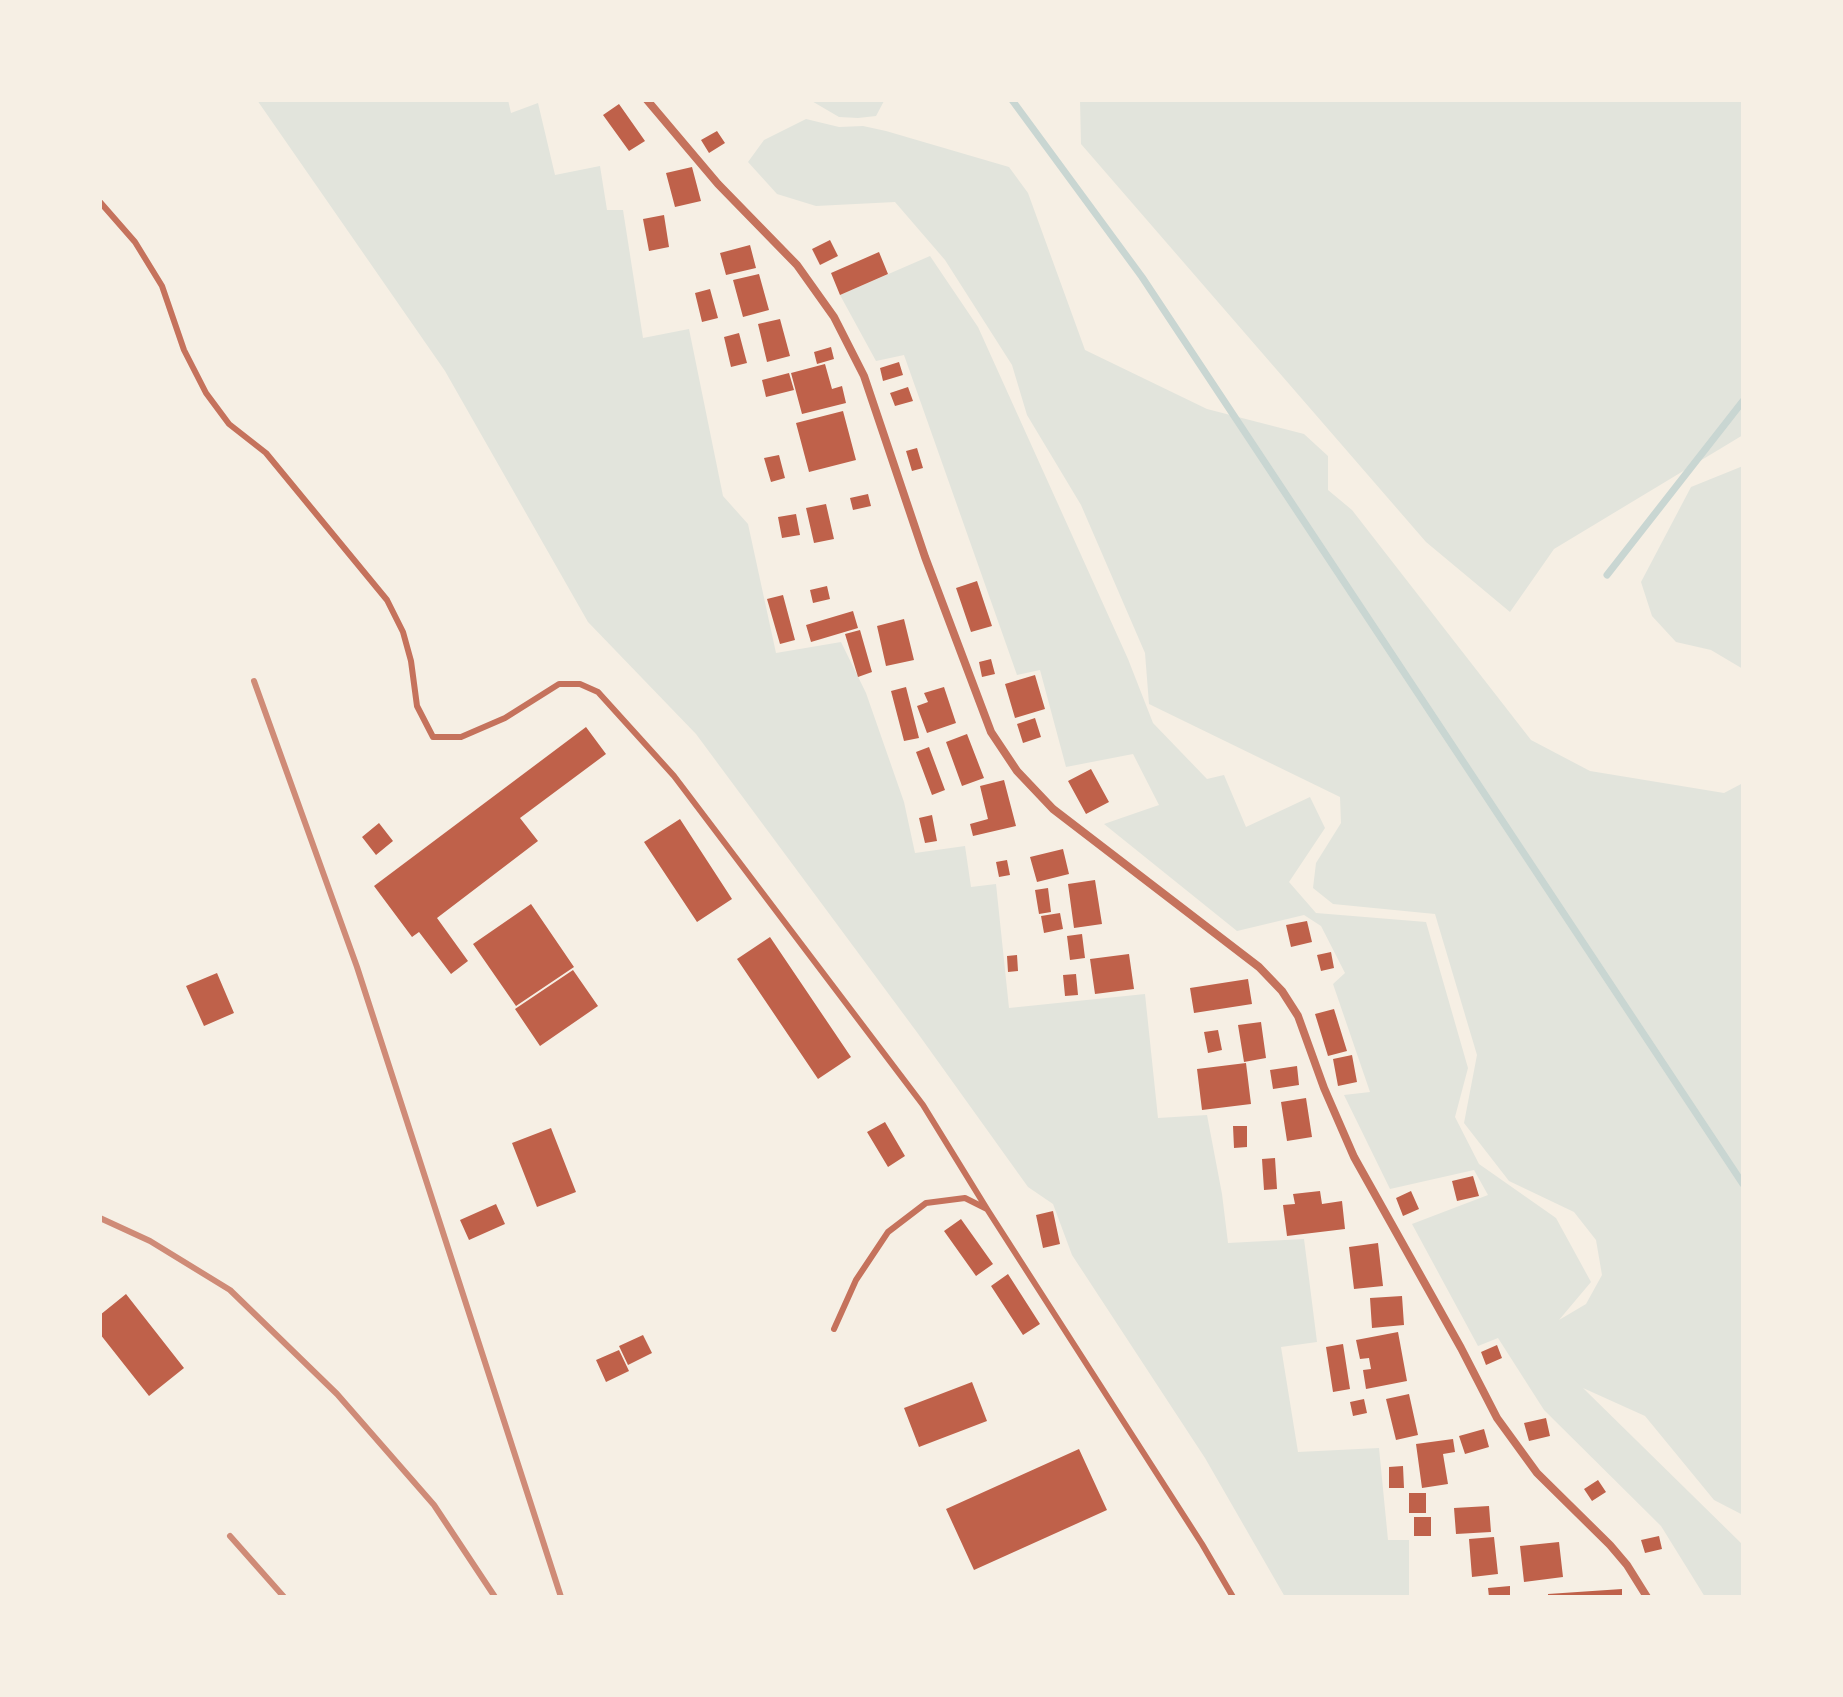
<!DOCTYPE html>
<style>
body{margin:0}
#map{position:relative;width:1843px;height:1697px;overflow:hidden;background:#f6efe4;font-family:Rubik,sans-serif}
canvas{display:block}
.frame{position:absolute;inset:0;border:102px solid #f6efe4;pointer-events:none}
</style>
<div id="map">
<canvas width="1843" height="1697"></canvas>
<div class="frame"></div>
</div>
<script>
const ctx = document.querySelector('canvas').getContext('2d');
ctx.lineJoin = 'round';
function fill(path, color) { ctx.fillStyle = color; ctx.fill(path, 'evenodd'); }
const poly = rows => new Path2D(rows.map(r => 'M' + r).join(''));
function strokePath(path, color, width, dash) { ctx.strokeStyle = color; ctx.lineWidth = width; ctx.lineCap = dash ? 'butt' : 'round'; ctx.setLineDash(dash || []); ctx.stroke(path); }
const green = poly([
 [257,100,508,100,511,113,538,103,555,175,600,166,607,210,623,210,643,338,689,329,723,496,748,524,776,653,841,642,866,693,904,802,915,853,965,846,971,887,996,884,1009,1008,1145,994,1158,1118,1207,1115,1222,1194,1228,1243,1304,1239,1317,1342,1281,1347,1298,1452,1379,1448,1388,1540,1409,1540,1409,1597,1285,1597,1205,1458,1072,1255,1053,1204,1028,1187,919,1035,696,734,588,622,445,371],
 [810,100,884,100,884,101,876,116,858,118,839,117],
 [1080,100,1743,100,1743,435,1554,549,1510,612,1426,542,1081,144],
 [806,119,839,127,863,126,886,131,1009,167,1028,193,1085,350,1207,409,1304,434,1328,456,1328,490,1352,510,1531,740,1590,771,1724,793,1743,783,1743,1515,1714,1500,1645,1416,1583,1388,1743,1545,1743,1597,1705,1597,1661,1526,1544,1410,1498,1338,1478,1346,1412,1224,1488,1195,1474,1170,1390,1189,1344,1095,1370,1092,1333,984,1345,973,1321,926,1304,915,1237,931,1104,824,1159,805,1133,754,1066,767,1040,670,1017,675,904,355,876,361,840,295,930,256,978,327,1128,659,1153,723,1207,779,1224,775,1246,827,1310,797,1325,828,1289,882,1316,913,1426,922,1468,1068,1455,1117,1479,1164,1556,1218,1591,1282,1559,1320,1586,1304,1602,1275,1596,1240,1574,1212,1509,1181,1464,1123,1477,1055,1435,914,1333,904,1313,888,1316,863,1341,823,1340,797,1149,704,1145,653,1081,505,1027,415,1012,365,945,260,895,202,816,206,777,194,748,162,764,140],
 [1743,466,1743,669,1711,650,1676,642,1652,616,1641,582,1691,487]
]);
const stream = poly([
 [1012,100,1142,277,1743,1184],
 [1607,575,1743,401]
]);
const building = poly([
 [619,104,645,141,629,151,603,115],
 [717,131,725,143,709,153,701,140],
 [692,167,701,201,675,207,666,173],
 [664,215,669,247,649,251,643,219],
 [830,240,838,256,820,265,812,249],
 [750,245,756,268,726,275,720,253],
 [879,252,888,274,840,295,831,273],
 [759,274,769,310,743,317,733,280],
 [710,289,718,318,702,322,695,293],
 [780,319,790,356,767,362,758,324],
 [739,333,747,363,731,367,724,337],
 [831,347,834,359,817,364,814,352],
 [899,362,903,375,883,381,880,368],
 [825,364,832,389,842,386,846,403,802,414,791,373],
 [789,373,794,390,766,397,762,380],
 [908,387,913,401,895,406,890,393],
 [843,411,856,460,809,472,796,423],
 [917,448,923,468,912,471,906,451],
 [779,455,785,478,771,482,764,458],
 [868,494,871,506,853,510,850,498],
 [826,504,834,539,814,543,806,508],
 [796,514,800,535,782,538,778,517],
 [977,581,992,626,971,632,956,588],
 [827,586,830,599,813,603,810,590],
 [783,595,795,640,780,644,767,599],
 [853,611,858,628,811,642,806,625],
 [904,619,914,660,886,666,877,626],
 [860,630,872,672,858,677,845,634],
 [991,659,995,674,982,677,979,662],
 [1035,675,1045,709,1015,718,1005,684],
 [906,687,919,738,904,741,891,691],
 [944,687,956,723,927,733,917,706,928,702,924,693],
 [1035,718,1041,737,1023,743,1017,724],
 [586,727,606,754,520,818,538,841,437,918,468,961,451,974,419,932,412,937,374,886],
 [967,734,984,778,962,786,946,742],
 [929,747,945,790,932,795,916,752],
 [1091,769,1109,802,1086,814,1068,781],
 [1004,780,1016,826,973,836,970,824,988,819,980,786],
 [932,815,937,841,925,843,919,818],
 [680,819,732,899,697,922,644,842],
 [379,823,393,841,376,855,362,837],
 [1063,849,1069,874,1037,882,1030,857],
 [1007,860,1010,875,999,877,996,862],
 [1095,880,1102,924,1074,928,1068,884],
 [1048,888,1051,912,1039,914,1035,890],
 [531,904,574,967,516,1006,473,944],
 [1060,913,1063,929,1044,933,1041,916],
 [1307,921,1312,942,1291,947,1286,925],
 [1082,934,1085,958,1070,960,1067,936],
 [770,937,851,1057,818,1079,737,959],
 [1331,952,1334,968,1321,971,1317,955],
 [1129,954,1134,989,1095,994,1090,959],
 [1017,955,1018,971,1008,972,1007,956],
 [573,970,598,1006,540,1046,515,1009],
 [217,973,234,1013,204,1026,186,986],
 [1076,974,1078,995,1065,996,1063,975],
 [1248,979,1252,1004,1194,1013,1190,988],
 [1334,1009,1347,1051,1328,1056,1315,1014],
 [1261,1022,1266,1058,1244,1062,1238,1025],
 [1218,1030,1222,1050,1208,1053,1204,1032],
 [1352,1055,1357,1082,1338,1086,1333,1059],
 [1246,1063,1251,1104,1202,1110,1197,1069],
 [1297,1066,1299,1085,1273,1089,1270,1070],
 [1306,1098,1312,1137,1287,1141,1281,1102],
 [885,1122,905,1156,888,1167,867,1132],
 [1233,1126,1247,1126,1247,1147,1234,1148],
 [551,1128,576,1192,537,1207,512,1143],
 [1275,1158,1277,1189,1264,1190,1262,1159],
 [1473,1176,1479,1196,1457,1201,1452,1181],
 [1320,1191,1322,1204,1342,1201,1345,1229,1287,1236,1283,1205,1295,1204,1293,1194],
 [1411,1191,1419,1209,1403,1216,1396,1198],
 [496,1204,505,1224,469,1240,460,1220],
 [1053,1211,1060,1244,1043,1248,1036,1215],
 [961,1219,993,1264,976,1276,944,1231],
 [1378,1243,1383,1286,1354,1289,1349,1247],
 [1008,1274,1040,1324,1023,1335,991,1286],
 [126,1294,184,1368,149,1396,100,1334,100,1315],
 [1402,1296,1404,1325,1372,1328,1370,1298],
 [1398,1332,1407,1381,1366,1389,1363,1370,1371,1369,1369,1358,1360,1359,1356,1340],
 [643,1335,652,1353,628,1365,619,1346],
 [1343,1344,1350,1389,1333,1392,1326,1347],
 [1497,1345,1502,1358,1486,1365,1481,1352],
 [619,1350,629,1371,606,1382,596,1360],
 [972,1382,987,1421,919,1447,904,1408],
 [1409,1394,1418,1435,1396,1440,1386,1399],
 [1364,1399,1367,1413,1353,1416,1350,1402],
 [1546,1418,1550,1436,1529,1441,1524,1423],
 [1484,1429,1489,1447,1465,1454,1459,1436],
 [1453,1439,1455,1452,1443,1454,1448,1484,1422,1488,1416,1444],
 [1079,1449,1107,1510,974,1570,946,1509],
 [1403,1466,1404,1488,1389,1488,1389,1467],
 [1598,1480,1606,1492,1592,1501,1584,1489],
 [1409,1493,1426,1493,1426,1513,1409,1513],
 [1489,1506,1491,1532,1456,1534,1454,1508],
 [1414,1517,1431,1517,1431,1536,1414,1536],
 [1659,1536,1662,1549,1645,1553,1641,1540],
 [1494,1537,1498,1574,1472,1577,1469,1539],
 [1559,1542,1563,1577,1524,1582,1520,1546],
 [1510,1586,1510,1597,1489,1597,1488,1588],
 [1622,1589,1622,1597,1548,1597,1548,1594]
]);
const service = poly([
 [100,202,135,242,162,286,184,350,206,393,229,424,266,453,387,600,403,632,411,661,417,706,433,737,461,737,505,718,559,684,580,684,598,692,674,776,923,1105,987,1209],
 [834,1329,856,1280,888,1232,926,1203,965,1198,987,1209,1202,1544,1233,1597]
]);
const minor = poly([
 [647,100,718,184,797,265,834,317,864,376,925,557,991,732,1017,771,1053,809,1259,967,1282,991,1298,1016,1324,1088,1354,1157,1461,1348,1497,1418,1537,1473,1610,1545,1627,1565,1647,1597]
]);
const rail = poly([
 [254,681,357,967,561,1597],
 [100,1218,150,1241,230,1290,337,1394,434,1505,495,1597],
 [230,1536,284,1597]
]);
fill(green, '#e2e4dc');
strokePath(stream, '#c9d6d2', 7);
fill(building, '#bf614a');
strokePath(service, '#c5725c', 6);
strokePath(minor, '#c5725c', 8);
strokePath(rail, '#cf8b77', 6);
</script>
